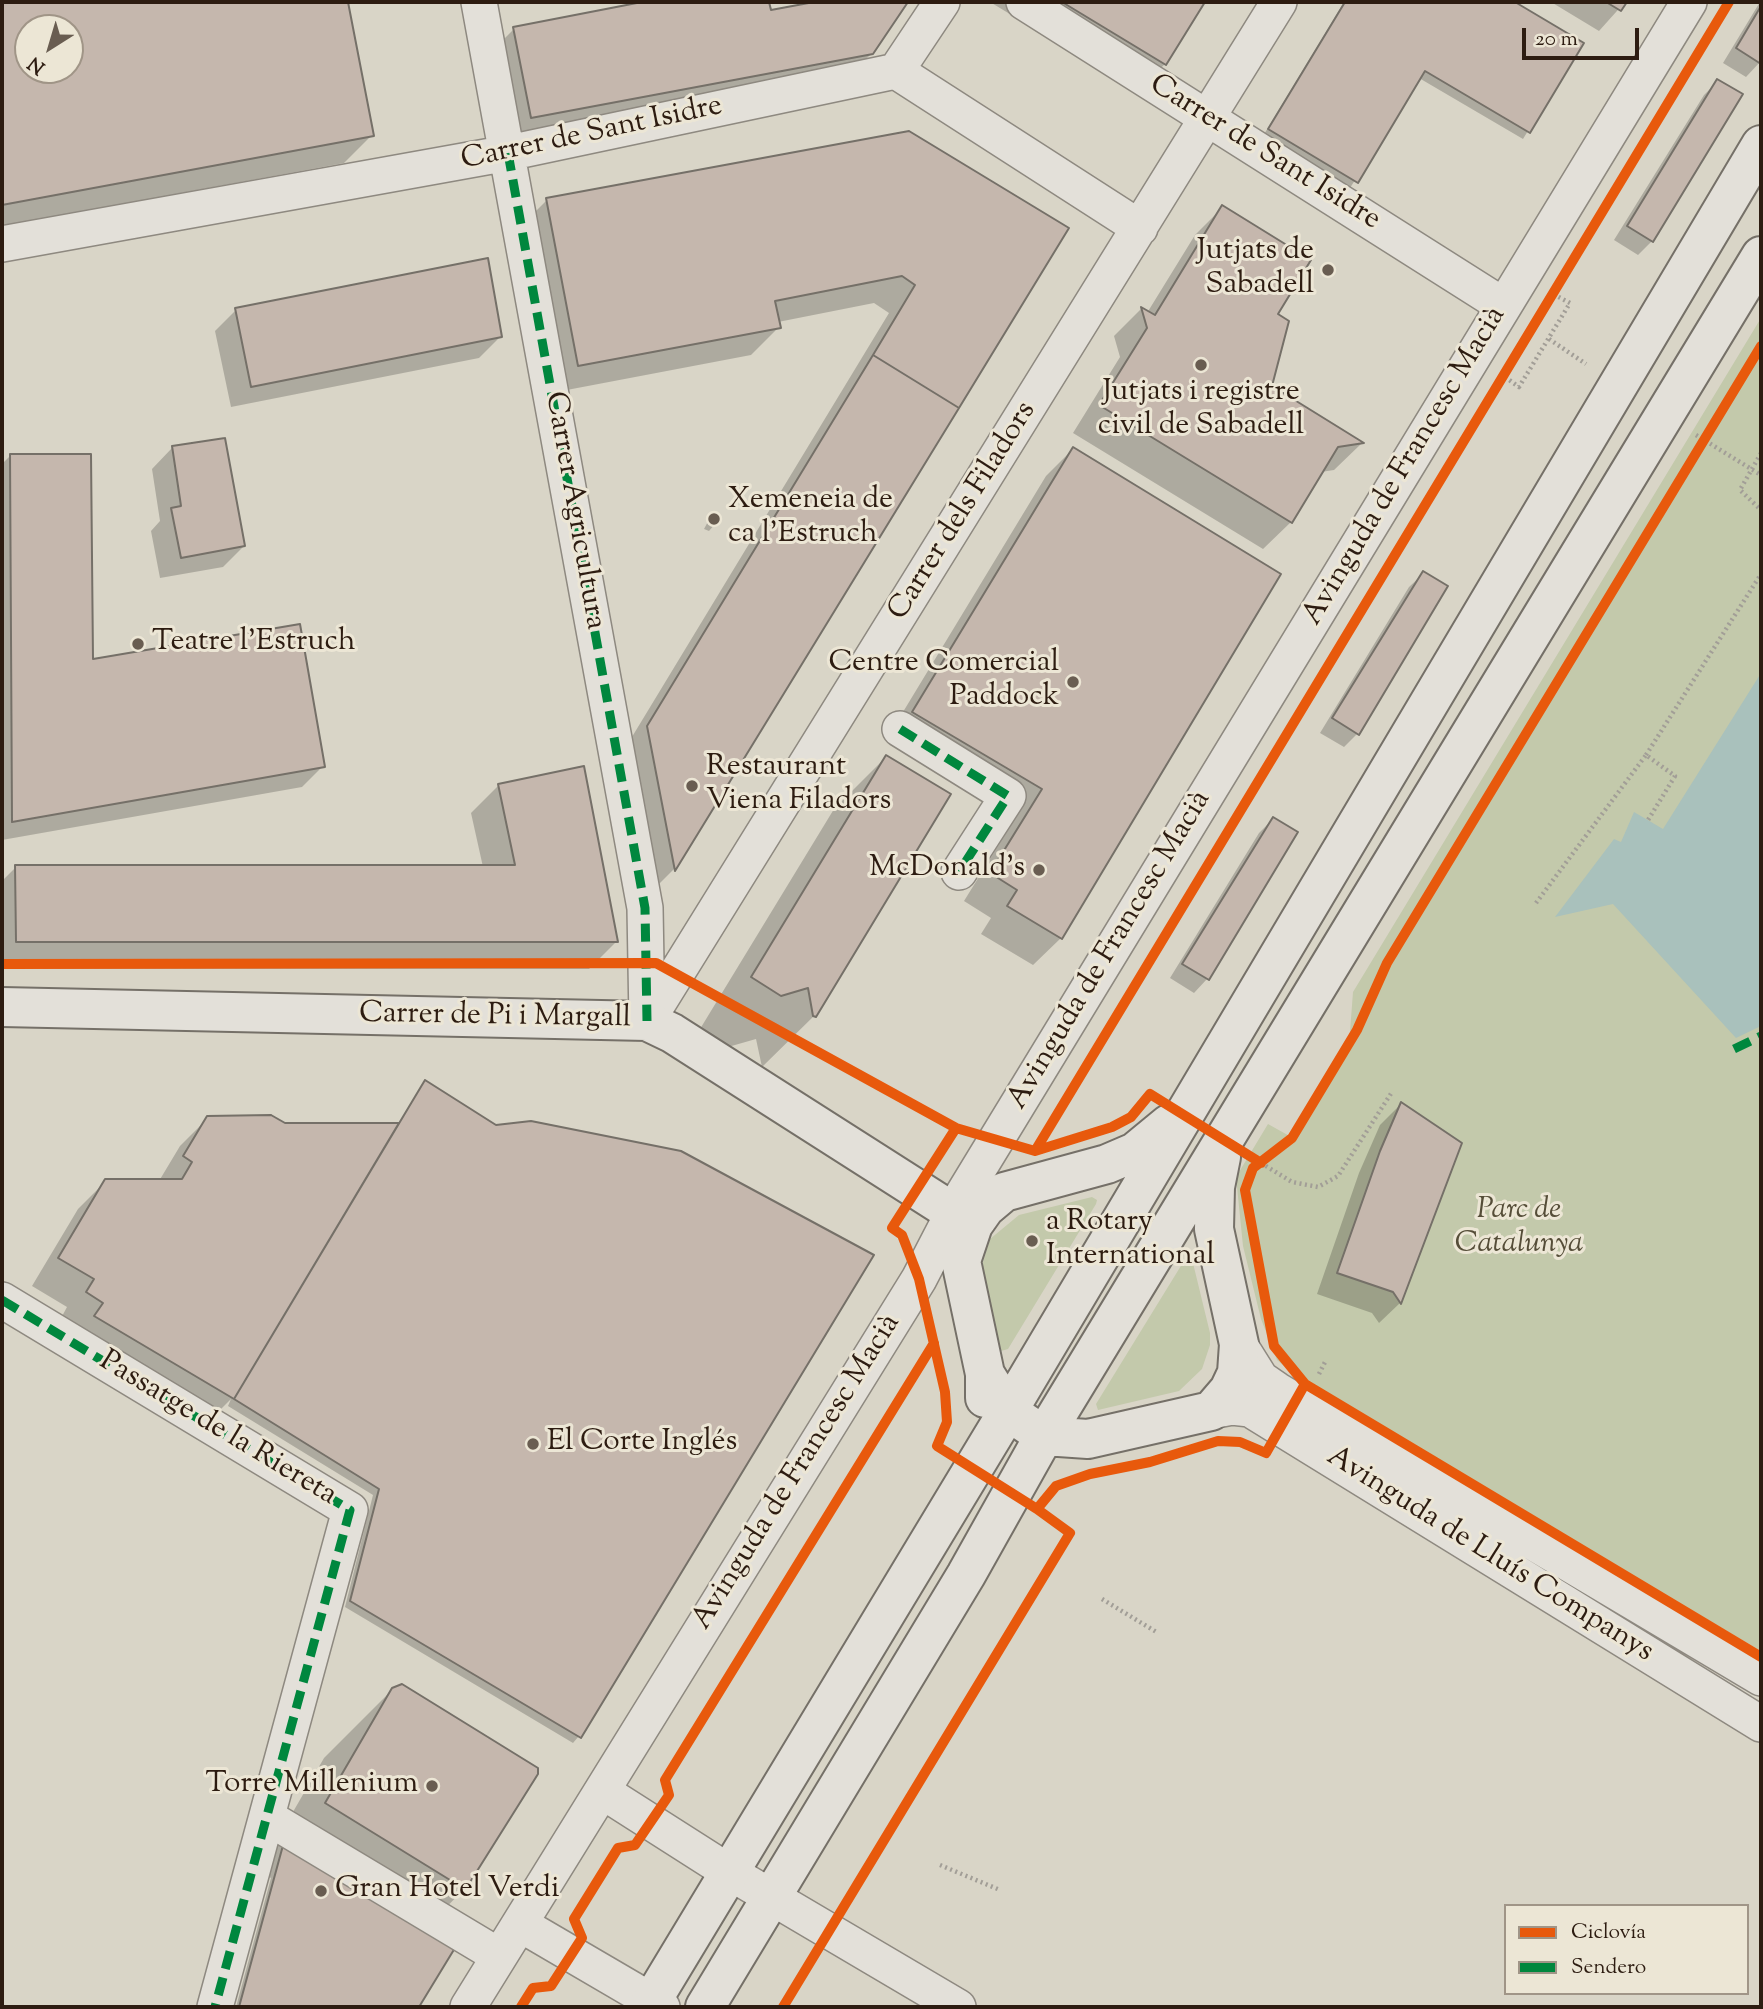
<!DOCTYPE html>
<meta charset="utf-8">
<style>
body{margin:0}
#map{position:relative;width:1763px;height:2009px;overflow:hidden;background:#d9d5c7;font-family:"Sorts Mill Goudy",serif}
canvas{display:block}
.frame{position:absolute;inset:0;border:4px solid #2d1c11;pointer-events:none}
.legend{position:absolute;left:1504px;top:1904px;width:245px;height:91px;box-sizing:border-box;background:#ece6d5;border:2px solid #a09587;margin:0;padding:9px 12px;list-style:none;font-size:21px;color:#2d1c11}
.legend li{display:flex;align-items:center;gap:14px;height:35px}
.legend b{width:35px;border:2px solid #a09587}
.north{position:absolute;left:14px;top:14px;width:70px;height:70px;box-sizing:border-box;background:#ece6d5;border:2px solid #a09587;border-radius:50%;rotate:217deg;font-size:19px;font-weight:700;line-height:28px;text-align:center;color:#2d1c11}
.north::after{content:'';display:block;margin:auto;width:24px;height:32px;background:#695d51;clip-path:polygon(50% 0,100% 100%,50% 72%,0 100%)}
.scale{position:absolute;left:1522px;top:28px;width:117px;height:32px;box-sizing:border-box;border:4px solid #2d1c11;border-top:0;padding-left:9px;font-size:21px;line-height:24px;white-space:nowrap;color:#2d1c11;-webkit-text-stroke:5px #ece6d5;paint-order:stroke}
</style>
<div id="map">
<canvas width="1763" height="2009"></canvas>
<div class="frame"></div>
<ul class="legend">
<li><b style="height:9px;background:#e8590c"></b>Ciclovía</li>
<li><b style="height:9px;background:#00873e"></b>Sendero</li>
</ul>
<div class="north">N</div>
<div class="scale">20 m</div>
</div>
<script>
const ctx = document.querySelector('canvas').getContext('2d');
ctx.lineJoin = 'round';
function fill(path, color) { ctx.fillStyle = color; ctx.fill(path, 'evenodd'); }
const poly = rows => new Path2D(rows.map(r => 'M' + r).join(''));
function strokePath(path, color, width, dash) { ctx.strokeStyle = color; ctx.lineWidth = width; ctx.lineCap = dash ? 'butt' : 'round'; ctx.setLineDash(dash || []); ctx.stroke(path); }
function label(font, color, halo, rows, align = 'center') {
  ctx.font = font + ' "Sorts Mill Goudy",serif'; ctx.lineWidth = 6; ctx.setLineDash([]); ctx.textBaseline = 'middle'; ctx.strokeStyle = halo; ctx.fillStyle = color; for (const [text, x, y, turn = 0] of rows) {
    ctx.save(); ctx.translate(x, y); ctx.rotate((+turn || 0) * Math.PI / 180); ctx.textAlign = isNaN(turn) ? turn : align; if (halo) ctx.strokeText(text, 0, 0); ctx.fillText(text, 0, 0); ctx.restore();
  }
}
const green = poly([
 [1761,318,1761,1651,1305,1384,1277,1360,1261,1319,1243,1246,1236,1177,1268,1124,1293,1138,1349,1045,1353,992],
 [1092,1197,1097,1200,1096,1204,1008,1349,1001,1351,998,1348,981,1269,990,1239,1019,1215],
 [1187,1256,1192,1259,1210,1333,1210,1345,1202,1369,1179,1391,1098,1410,1096,1404]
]);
const water = poly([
 [1761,673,1761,1026,1736,1038,1613,904,1555,917,1614,839,1621,842,1634,812,1663,829]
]);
const shadow = poly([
 [2,2,346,2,372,135,344,163,2,226],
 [28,28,70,28,70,70,28,70],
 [651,2,767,2,769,12,823,2,906,2,872,53,844,81,504,144,487,56,514,29],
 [990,2,1203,2,1165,64,1137,91],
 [1344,2,1512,2,1581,44,1523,139,1419,78,1350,188,1263,136],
 [1551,2,1625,2,1599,31],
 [1760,2,1761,61,1746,77,1723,63],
 [1718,81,1652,241,1638,255,1614,240,1704,95],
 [547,200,1067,228,673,870,647,896,621,755,889,313,874,303,778,322,779,327,751,355,551,393,519,228],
 [1222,208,1276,315,1270,387,1361,444,1334,470,1321,472,1291,522,1263,549,1073,433,1120,357,1114,336,1141,309,1147,313,1195,235],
 [236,310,500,337,479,358,231,407,215,331],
 [172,448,244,546,223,567,160,578,151,531,160,521,152,469],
 [1073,449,1061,938,1033,965,981,934,991,918,964,901,1016,817,886,740,1046,476],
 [10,456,91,661,323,766,302,787,2,840,2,464],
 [711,516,718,518,715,524,709,531,704,529],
 [1423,574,1357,734,1344,747,1320,733,1409,587],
 [886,757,815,1015,762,1067,756,1039,728,1047,700,1029,834,809],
 [499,785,616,942,589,969,2,969,2,881,16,867,483,867,471,813],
 [1273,819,1296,833,1207,979,1194,993,1170,978,1259,833],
 [425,1082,579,1736,573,1743,345,1607,373,1495,228,1406,231,1399,205,1425,60,1320,67,1307,32,1286,78,1209,106,1181,159,1181,180,1146,208,1118,285,1125,400,1125],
 [1401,1104,1460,1143,1400,1303,1379,1323,1372,1313,1317,1294,1359,1173,1380,1125],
 [393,1689,536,1774,469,1884,427,1927,455,1944,417,2007,236,2007,271,1878,259,1871,324,1758]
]);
const building = poly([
 [2,2,348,2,374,136,2,205,2,2],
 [28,28,70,28,70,70,28,70,28,28],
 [642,2,769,2,771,10,814,2,908,2,873,54,531,118,513,27,642,2],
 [1062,2,1205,2,1166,65,1062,2],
 [1345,2,1515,2,1584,43,1530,133,1425,71,1358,183,1268,129,1345,2],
 [1606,2,1627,2,1621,11,1606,2],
 [1761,6,1761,64,1736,48,1761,6],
 [1717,79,1743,94,1653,242,1627,226,1717,79],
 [909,131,1069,228,959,408,873,355,915,285,902,276,775,301,781,328,578,366,546,198,909,131],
 [1222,205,1311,260,1278,314,1289,321,1272,386,1364,443,1338,447,1292,523,1099,405,1147,328,1141,307,1155,315,1222,205],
 [488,258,502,337,251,387,235,308,488,258],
 [873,355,959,408,675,871,647,726,873,355],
 [225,438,245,546,181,558,171,508,181,506,172,446,225,438],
 [1073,447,1281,574,1062,939,1007,906,1017,890,990,873,1042,789,912,712,1073,447],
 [10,454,91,454,93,659,300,624,325,767,12,822,10,454],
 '708 519a6 6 0 1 1 12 0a6 6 0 1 1-12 0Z',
 [1423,571,1448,586,1359,735,1332,718,1423,571],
 [886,755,951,794,816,1017,813,1016,808,988,781,996,751,977,886,755],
 [584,766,618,942,16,942,15,865,515,865,498,784,584,766],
 [1273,817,1298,832,1209,980,1182,964,1273,817],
 [425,1080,496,1125,531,1121,681,1151,874,1255,581,1738,350,1601,379,1489,234,1399,425,1080],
 [1401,1102,1462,1143,1401,1304,1393,1292,1337,1273,1380,1151,1401,1102],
 [271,1115,285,1123,399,1123,234,1399,94,1316,103,1303,86,1292,94,1279,58,1258,105,1179,182,1179,192,1162,183,1156,207,1116,271,1115],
 [402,1684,538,1768,538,1774,467,1887,463,1888,325,1803,392,1688,402,1684],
 [285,1838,458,1943,419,2007,239,2007,285,1838]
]);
const path = poly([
 [1549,339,1586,364],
 [1505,377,1519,387,1570,303,1553,294],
 [1696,435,1761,475],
 [1761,453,1740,490,1761,510],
 [1646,755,1761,574],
 [1536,903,1646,755,1675,776,1648,820],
 [1261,1163,1292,1182,1318,1187,1338,1176,1392,1092],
 [1319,1374,1325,1362],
 [1102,1599,1158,1633],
 [940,1865,1000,1890]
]);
const street = poly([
 [479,2,645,908,647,1021],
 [1024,2,1504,306],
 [896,71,942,2],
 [2,244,508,153,896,71,1140,228],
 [900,729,1008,796,959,872],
 [647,1021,1279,2],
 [2,1300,350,1510,215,2007],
 [1239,1344,1261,1379,1277,1390,1761,1678],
 [1211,1411,1232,1407,1250,1409,1761,1724],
 [602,1791,729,1872,958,2007],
 [267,1817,499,1956],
 [520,1924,662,2007],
 [468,2007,919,1279,962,1196,1689,2]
]);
const secondary = poly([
 [2,1007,647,1021,672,1033,973,1225],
 [985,1374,1008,1411,1044,1436,1088,1439,1211,1411,1229,1390,1237,1373,1239,1344,1214,1229,1215,1187,1221,1157],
 [985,1398,985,1374,961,1261,973,1225,985,1208,1004,1192,1107,1164,1135,1152,1169,1124],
 [648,2007,1008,1411,1761,145],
 [705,2007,966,1575,1044,1436,1761,256]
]);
const quiet = poly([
 [508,153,645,908,647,1021],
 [900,729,1008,796,959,872],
 [1734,1049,1761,1036],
 [2,1300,350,1510,215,2007]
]);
const cycleway = poly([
 [1761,346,1387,963,1357,1030,1292,1138,1253,1168,1245,1190,1274,1346,1305,1384,1761,1657],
 [2,964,656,963,956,1128],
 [1035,1151,1729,2],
 [1037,1509,937,1446,947,1422,945,1392,919,1279,902,1235,892,1228,956,1128,1035,1151,1112,1127,1131,1117,1150,1094,1261,1163],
 [521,2007,533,1988,551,1986,582,1938,574,1919,618,1848,635,1845,669,1795,665,1780,934,1343],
 [783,2007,1070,1533,1037,1509,1056,1486,1090,1474,1150,1462,1218,1441,1240,1442,1266,1453,1305,1384]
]);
const markers = [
 [1328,270,7,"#695d51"],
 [1201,365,7,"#695d51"],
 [714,519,7,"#695d51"],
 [138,644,7,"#695d51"],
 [1073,682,7,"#695d51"],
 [692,786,7,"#695d51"],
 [1039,870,7,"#695d51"],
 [1032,1241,7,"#695d51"],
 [533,1444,7,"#695d51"],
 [432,1786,7,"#695d51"],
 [321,1891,7,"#695d51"]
];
const streetNames = [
 ["Carrer de Sant Isidre",592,135,-12],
 ["Carrer de Sant Isidre",1264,154,32],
 ["Avinguda de Francesc Macià",1406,467,-59],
 ["Carrer Agricultura",573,511,80],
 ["Carrer dels Filadors",964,512,-58],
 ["Avinguda de Francesc Macià",1111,951,-59],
 ["Carrer de Pi i Margall",495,1018,1],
 ["Passatge de la Riereta",217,1430,31],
 ["Avinguda de Francesc Macià",798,1473,-58],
 ["Avinguda de Lluís Companys",1489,1556,32]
];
const poiNames = [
 ["Jutjats de",1314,253,"right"],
 ["Sabadell",1314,287,"right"],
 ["Jutjats i registre",1201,394,"center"],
 ["civil de Sabadell",1201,428,"center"],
 ["Xemeneia de",728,502],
 ["ca l'Estruch",728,536],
 ["Teatre l'Estruch",152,644],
 ["Centre Comercial",1059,665,"right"],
 ["Paddock",1059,699,"right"],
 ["Restaurant",706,769],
 ["Viena Filadors",706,803],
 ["McDonald's",1025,870,"right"],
 ["a Rotary",1046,1224],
 ["International",1046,1258],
 ["El Corte Inglés",547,1444],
 ["Torre Millenium",418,1786,"right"],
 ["Gran Hotel Verdi",335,1891]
];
const parkNames = [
 ["Parc de",1519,1212],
 ["Catalunya",1519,1246]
];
fill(green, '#c3c9ab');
fill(water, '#a9c1bc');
fill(shadow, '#0003');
fill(building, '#c5b7ad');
strokePath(building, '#757068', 2);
strokePath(street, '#8e8980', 38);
strokePath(secondary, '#757068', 42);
strokePath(path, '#a29e97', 4.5, [2, 3.5]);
strokePath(street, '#e3e0d9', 35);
strokePath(secondary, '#e3e0d9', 38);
strokePath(quiet, '#00873e', 9, [18, 9]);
strokePath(cycleway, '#e8590c', 10);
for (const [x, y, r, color] of markers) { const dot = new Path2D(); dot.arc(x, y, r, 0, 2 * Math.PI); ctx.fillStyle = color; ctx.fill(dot); strokePath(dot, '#ece6d5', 2.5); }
label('30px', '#2d1c11', '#ece6d5', streetNames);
label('30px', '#2d1c11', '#ece6d5', poiNames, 'left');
label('italic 30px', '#554d38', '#ece6d5', parkNames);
</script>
